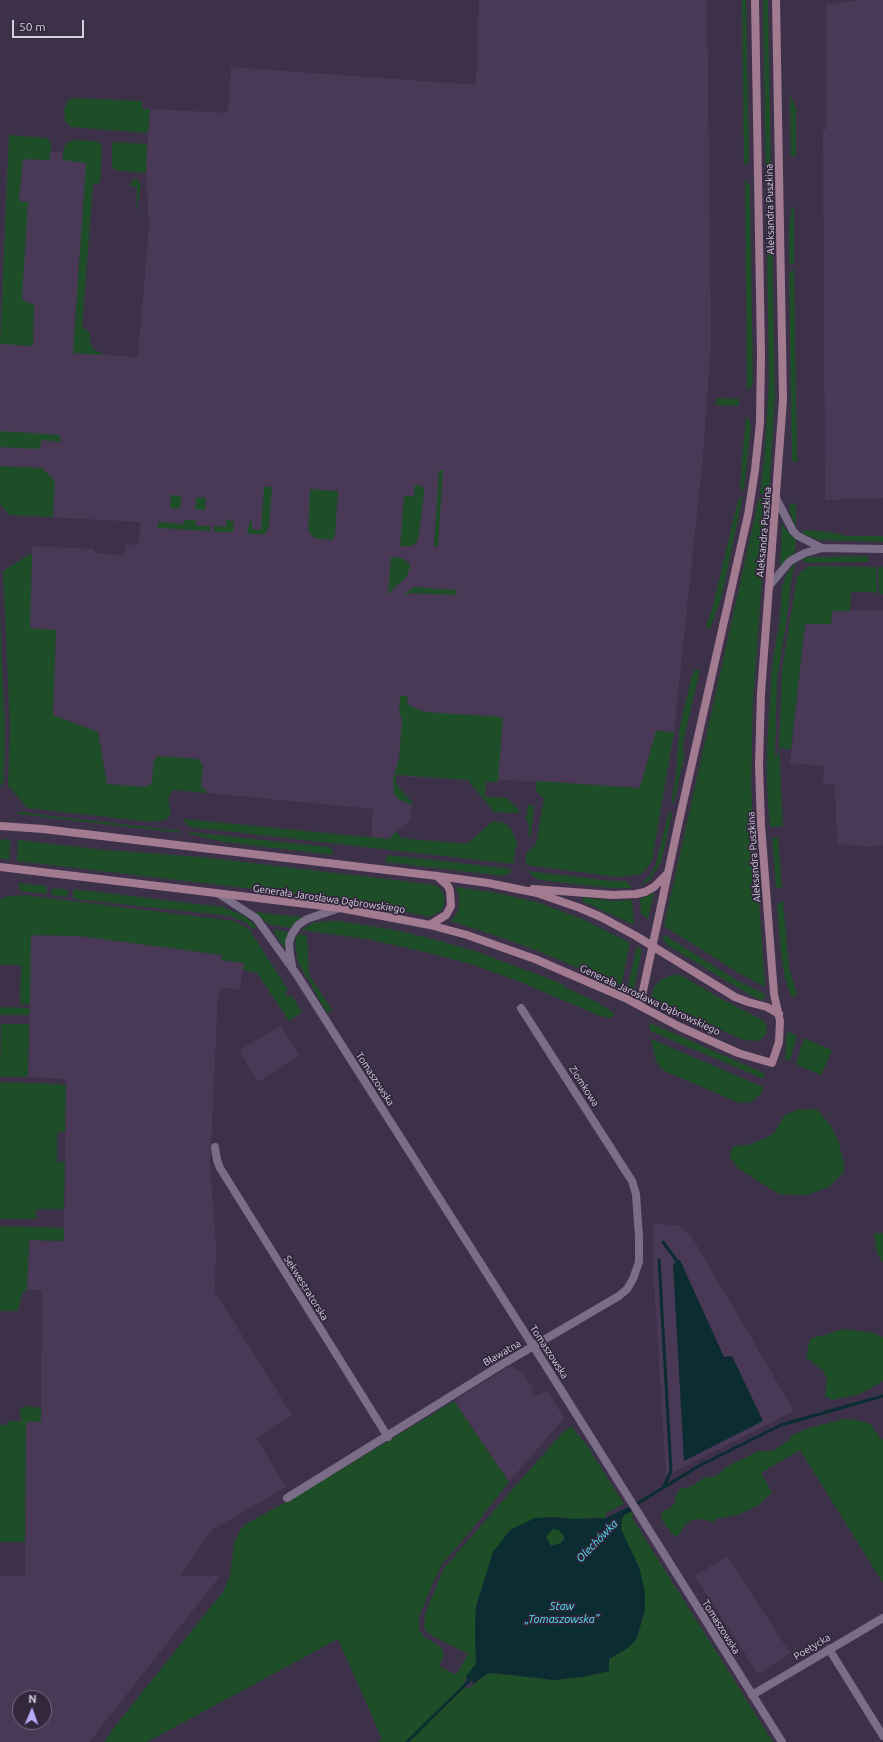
<!DOCTYPE html>
<meta charset="utf-8">
<style>
body{margin:0}
#map{position:relative;width:883px;height:1742px;overflow:hidden;background:#3d3149;font-family:Ubuntu,sans-serif}
canvas{display:block}
.north{position:absolute;left:12px;top:1690px;width:40px;height:40px;box-sizing:border-box;background:#33273e;border:1px solid #756b7e;border-radius:50%;rotate:2deg;font-size:11px;font-weight:700;line-height:16px;text-align:center;color:#d7d0df}
.north::after{content:'';display:block;margin:auto;width:14px;height:18px;background:#b7abf7;clip-path:polygon(50% 0,100% 100%,50% 72%,0 100%)}
.scale{position:absolute;left:12px;top:20px;width:72px;height:18px;box-sizing:border-box;border:2px solid #d7d0df;border-top:0;padding-left:5px;font-size:12px;line-height:14px;white-space:nowrap;color:#d7d0df;-webkit-text-stroke:3px #33273e;paint-order:stroke}
</style>
<div id="map">
<canvas width="883" height="1742"></canvas>
<div class="north">N</div>
<div class="scale">50 m</div>
</div>
<script>
const ctx = document.querySelector('canvas').getContext('2d');
ctx.lineJoin = 'round';
function fill(path, color) { ctx.fillStyle = color; ctx.fill(path, 'evenodd'); }
const poly = rows => new Path2D(rows.map(r => 'M' + r).join(''));
function strokePath(path, color, width, dash) { ctx.strokeStyle = color; ctx.lineWidth = width; ctx.lineCap = dash ? 'butt' : 'round'; ctx.setLineDash(dash || []); ctx.stroke(path); }
function label(font, color, halo, rows, align = 'center') {
  ctx.font = font + ' Ubuntu,sans-serif'; ctx.lineWidth = 3.5; ctx.setLineDash([]); ctx.textBaseline = 'middle'; ctx.strokeStyle = halo; ctx.fillStyle = color; for (const [text, x, y, turn = 0] of rows) {
    ctx.save(); ctx.translate(x, y); ctx.rotate((+turn || 0) * Math.PI / 180); ctx.textAlign = isNaN(turn) ? turn : align; if (halo) ctx.strokeText(text, 0, 0); ctx.fillText(text, 0, 0); ctx.restore();
  }
}
const built = poly([
 [479,0,707,0,711,340,703,456,674,732,656,731,640,788,527,781,498,780,498,782,396,776,396,784,412,802,411,819,389,839,371,837,373,809,208,793,201,786,203,765,154,760,152,782,146,787,107,784,98,732,53,715,56,631,30,629,32,546,94,549,94,553,124,556,125,544,139,545,140,522,9,515,0,504,0,341,8,149,87,154,73,353,138,357,149,227,146,166,150,109,228,113,231,67,476,85],
 [858,0,883,0,883,498,825,500,823,130,826,130,826,5],
 [883,610,883,845,871,847,837,844,835,785,823,784,824,766,790,763,805,624,832,624,832,611],
 [31,935,80,936,222,955,222,960,244,963,240,990,226,988,218,993,210,1167,216,1243,215,1292,292,1415,256,1438,286,1487,212,1530,180,1576,220,1576,89,1742,0,1742,0,1576,25,1576,26,1422,41,1421,42,1290,27,1290,29,1240,64,1241,66,1079,28,1077],
 [20,1698,44,1698,44,1722,20,1722],
 [281,1026,299,1055,258,1082,239,1050],
 [654,1223,679,1226,692,1237,794,1411,666,1476,654,1284],
 [510,1366,522,1372,533,1388,531,1394,537,1396,547,1390,564,1418,509,1482,454,1401],
 [727,1556,790,1653,758,1674,695,1576]
]);
const green = poly([
 [742,0,746,0,749,161,744,165],
 [763,0,768,0,775,399,769,495,760,494,765,449,769,380],
 [790,94,796,109,796,156,791,156],
 [74,98,142,101,142,109,150,109,148,133,71,127,65,121,64,109,68,100],
 [9,135,47,138,52,144,49,160,23,159,19,201,28,202,28,204,22,298,26,302,34,304,33,346,0,344],
 [72,140,98,141,102,147,100,183,93,184,82,328,86,329,90,334,90,341,93,349,105,355,73,353,86,163,63,160,63,153,65,145],
 [115,142,147,144,146,173,115,170,112,167,112,144],
 [133,179,138,180,141,186,136,212,137,187,130,186],
 [745,179,749,184,750,188,753,380,752,386,747,391],
 [792,205,794,209,794,264,791,264,789,262,789,228],
 [794,270,797,462,792,461,789,272],
 [717,398,739,399,739,406,716,405],
 [746,416,750,421,751,425,744,491,740,486],
 [0,431,60,435,61,442,41,440,41,446,37,449,0,447],
 [0,466,42,468,55,481,53,517,9,515,0,504],
 [439,470,443,470,438,545,436,547,434,547,434,544],
 [415,485,420,485,424,489,424,492,419,536,416,543,411,546,400,546,404,496,414,496],
 [264,487,272,487,269,527,265,534,249,534,247,531,250,521,252,521,252,529,261,530],
 [310,489,338,491,335,536,332,540,314,538,308,531],
 [171,495,181,496,180,509,170,508],
 [743,496,721,599,710,629,706,628,713,606,738,500],
 [196,497,206,498,205,510,195,509],
 [759,498,768,499,753,700,751,787,765,987,739,973,664,926],
 [789,503,794,504,796,507,796,527,791,516],
 [226,519,234,522,233,532,214,532,214,526,226,527],
 [185,520,196,520,196,526,210,526,210,531,158,528,158,522,184,524],
 [782,523,789,533,796,540,795,552,786,559,780,567],
 [805,530,829,532,846,536,883,536,883,542,822,540,813,538,802,533],
 [32,553,30,628,56,630,53,715,98,732,107,784,146,787,152,782,154,760,158,756,198,759,203,765,201,786,208,793,173,790,168,798,171,813,167,819,152,822,27,808,8,785,10,727,3,571],
 [868,556,868,562,806,563,801,559,811,557],
 [391,557,402,558,409,563,410,567,406,578,395,587,388,595],
 [795,562,791,584,786,624,777,680,775,757,777,756,779,748,782,670,797,577,802,571,809,566,876,567,877,594,875,592,851,592,850,611,832,611,831,624,805,624,791,749,779,748,783,826,770,827,767,786,767,749,772,665,780,619,782,587,787,573],
 [878,567,883,567,883,594,879,594],
 [413,587,457,590,456,595,408,593,404,596,403,596],
 [0,612,5,728,4,781,0,787],
 [700,669,683,743,684,757,674,802,671,804,676,774,679,731,692,675,695,670],
 [400,696,407,696,408,704,414,708,426,712,503,717,498,782,486,782,486,791,484,792,486,797,507,798,518,809,519,813,494,812,468,780,396,775,396,784,412,802,412,805,398,799,394,793,393,780,399,758,402,720,399,711],
 [656,731,674,732,652,860,647,868,641,874,617,877,526,865,526,854,536,844,544,799,536,791,536,781,640,788],
 [531,804,534,807,531,835,528,837,529,826,526,819,528,805],
 [669,811,672,814,661,862,650,880,639,887,650,875,656,864],
 [18,812,20,812,180,831,179,833,17,814],
 [182,819,389,839,397,831,401,838,467,844,493,821,504,823,508,826,511,829,517,843,513,864,190,827],
 [189,832,329,847,333,851,332,855,224,842,191,834],
 [772,837,778,838,782,888,776,887],
 [5,839,10,839,9,860,0,858,0,841],
 [18,840,105,850,202,857,436,885,443,892,445,903,441,911,431,917,346,900,17,861],
 [388,855,512,869,510,873,504,876,385,862],
 [527,871,612,881,626,881,632,888,611,888,540,880,534,877],
 [18,883,47,886,46,894,20,891],
 [456,887,502,894,539,903,580,918,630,943,621,986,538,951,500,937,450,921,457,914,459,905,459,897],
 [52,888,68,890,67,897,51,895],
 [73,889,223,907,245,916,257,927,253,929,246,923,230,916,75,899,73,897],
 [654,893,648,919,641,913,640,899],
 [24,895,234,921,249,929,288,990,284,992,288,997,291,995,302,1012,289,1021,257,973,243,970,244,963,221,960,222,955,80,936,31,935,30,1004,20,1004,21,965,0,965,0,899,10,896],
 [583,897,611,901,632,900,634,925,582,901],
 [783,901,789,968,797,994,792,998,785,978,781,953,777,904],
 [255,912,302,917,290,928,268,924],
 [328,921,340,921,395,930,437,940,478,952,565,985,564,987,595,1001,615,1014,610,1018,600,1016,518,981,474,965,434,954,367,939,301,930,312,923],
 [273,930,288,932,284,948],
 [298,934,306,935,307,937,309,975,332,1010,327,1013,298,962,295,943],
 [663,934,736,980,765,994,765,999,760,1000,745,992,667,945,663,939],
 [637,946,642,950,633,992,627,990],
 [671,975,680,975,686,978,716,996,764,1021,767,1026,766,1034,763,1038,757,1041,743,1040,655,1001,652,997,653,988,661,980],
 [3,1007,30,1008,29,1015,0,1015,0,1008],
 [650,1023,764,1073,764,1079,650,1031],
 [1,1024,29,1024,28,1077,0,1077],
 [787,1031,797,1036,790,1061,785,1059],
 [804,1038,832,1050,821,1075,796,1064],
 [651,1039,763,1087,761,1094,751,1102,740,1103,667,1072,662,1069,656,1061],
 [0,1082,58,1084,66,1086,65,1132,57,1132,57,1162,65,1162,64,1209,36,1209,36,1219,0,1219],
 [817,1109,831,1126,839,1143,844,1165,844,1172,829,1187,807,1195,779,1194,739,1169,731,1159,730,1154,733,1146,748,1145,764,1139,774,1133,785,1115,797,1110],
 [0,1226,64,1228,64,1241,29,1240,27,1290,22,1293,18,1311,0,1311],
 [874,1233,883,1233,883,1263,877,1253],
 [844,1329,873,1333,883,1337,883,1381,860,1394,832,1400,825,1396,827,1378,823,1371,806,1357,810,1339],
 [454,1401,509,1482,468,1534,443,1563,432,1585,423,1607,419,1617,419,1629,424,1637,438,1645,443,1650,444,1655,439,1666,456,1675,468,1654,429,1634,424,1628,425,1614,444,1568,562,1433,568,1428,572,1427,588,1447,624,1504,605,1514,606,1518,573,1519,550,1517,483,1584,476,1607,475,1631,476,1664,463,1684,468,1689,487,1674,494,1673,554,1680,582,1677,609,1671,609,1659,628,1648,637,1638,645,1609,645,1592,621,1529,622,1519,625,1514,631,1512,634,1516,632,1518,773,1742,378,1742,382,1739,338,1639,147,1742,104,1742,119,1721,223,1592,230,1577,234,1543,241,1529,246,1524,304,1492],
 [25,1406,41,1408,41,1422,26,1422,25,1542,0,1542,0,1425,7,1425,8,1421,21,1421,20,1409],
 [845,1419,857,1420,870,1424,881,1439,883,1439,883,1583,800,1450,761,1473,772,1492,759,1505,740,1514,716,1519,713,1522,700,1519,691,1520,686,1524,677,1537,673,1535,662,1520,661,1512,670,1508,675,1503,676,1495,680,1489,690,1487,704,1478,716,1476,728,1466,759,1451,773,1451,788,1441,791,1436,808,1428],
 '546 1537a9 9 0 1 1 18 0a9 9 0 1 1-18 0Z'
]);
const water = poly([
 [680,1260,724,1357,732,1356,763,1421,684,1461,673,1264],
 [628,1507,631,1512,625,1514,622,1519,621,1529,639,1567,645,1592,645,1609,637,1638,628,1648,609,1659,609,1671,582,1677,554,1680,494,1673,487,1674,473,1684,472,1679,467,1679,466,1676,476,1664,475,1631,476,1607,483,1584,493,1552,510,1530,535,1518,550,1517,573,1519,606,1518],
 [553,1529,559,1530,565,1538,561,1543,551,1546,546,1536]
]);
const stream = poly([
 [663,1242,677,1261],
 [659,1260,671,1471,664,1486],
 [626,1512,640,1502,697,1467,781,1425,883,1396],
 [407,1742,474,1676]
]);
const minor = poly([
 [776,498,793,531,798,536,822,548],
 [769,586,790,561,805,553,822,548,883,549],
 [215,1147,217,1160,220,1168,388,1437],
 [287,1498,501,1365,619,1296,627,1289,633,1279,639,1262,639,1237,636,1194,632,1181,521,1008],
 [829,1649,883,1736],
 [752,1695,883,1618]
]);
const tertiary = poly([
 [219,894,256,918,297,975,551,1374,782,1742],
 [292,965,290,955,289,942,292,934,298,925,307,919,340,908]
]);
const secondary = poly([
 [0,826,43,829,437,876,488,883,537,893,580,908,601,917,636,936,735,997,748,1002,767,1007,779,1014],
 [0,867,340,908,430,925,467,935,535,959,625,998,680,1027,738,1053,772,1063,779,1042,780,1021,774,994,761,825,759,766,761,693,783,400,776,0],
 [533,889,613,895,636,894,645,892,654,887,667,874],
 [430,925,446,915,451,906,450,891,448,886,437,876],
 [640,1005,679,821,748,515,755,470,760,423,761,354,755,0]
]);
const streetNames = [
 ["Aleksandra Puszkina",770,209,-91],
 ["Aleksandra Puszkina",764,532,-85],
 ["Aleksandra Puszkina",754,857,-94],
 ["Generała Jarosława Dąbrowskiego",329,899,8],
 ["Generała Jarosława Dąbrowskiego",650,1000,25],
 ["Tomaszowska",375,1079,57],
 ["Ziomkowa",584,1086,57],
 ["Sekwestratorska",306,1288,58],
 ["Tomaszowska",549,1352,57],
 ["Bławatna",502,1353,-30],
 ["Tomaszowska",721,1627,58],
 ["Poetycka",812,1647,-31]
];
const waterNames = [
 ["Olechówka",597,1541,-46],
 ["Staw",562,1606],
 ["„Tomaszowska”",562,1619]
];
fill(built, '#493957');
fill(green, '#1d4e27');
fill(water, '#0b2c30');
strokePath(stream, '#0b2c30', 3);
strokePath(minor, '#7b6d88', 8);
strokePath(tertiary, '#7b6d88', 8);
strokePath(secondary, '#a27b90', 8);
label('10px', '#d7d0df', '#33273e', streetNames);
label('italic 11px', '#4be3f3', '#33273e', waterNames);
</script>
